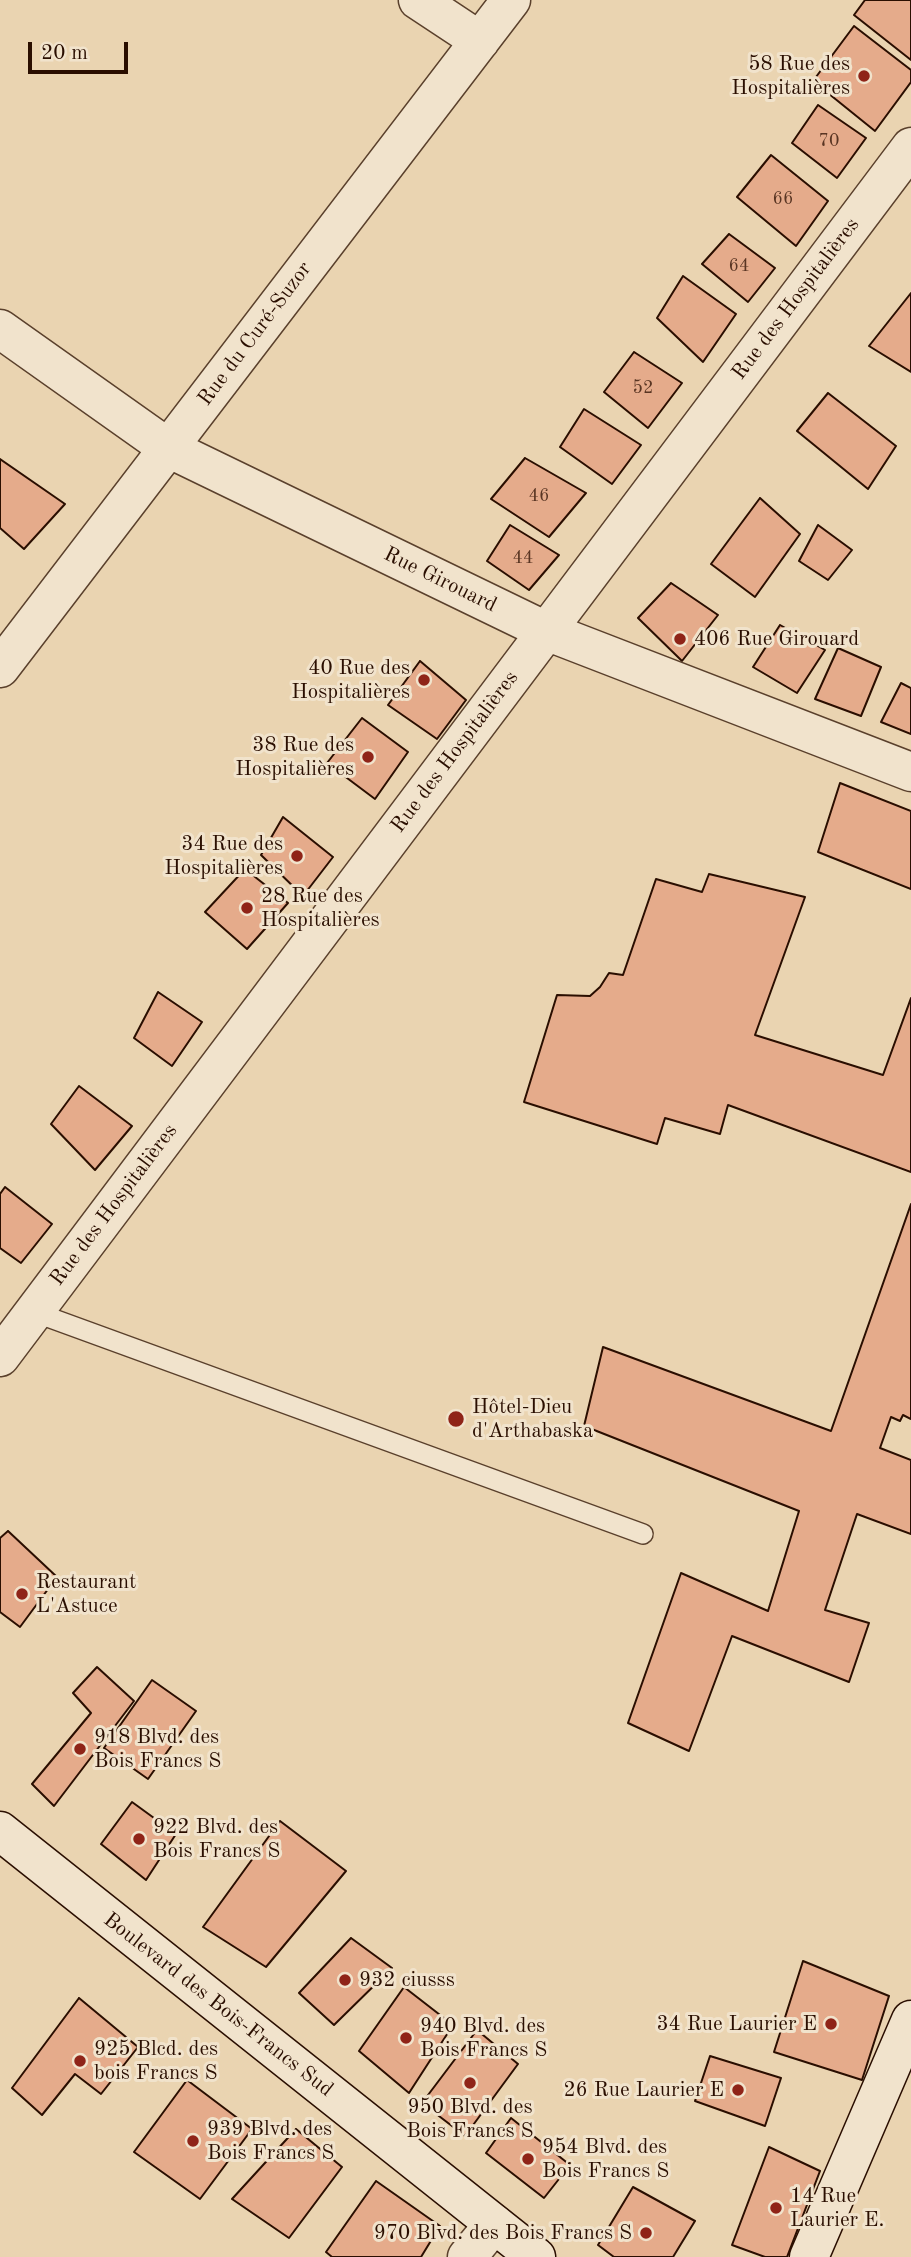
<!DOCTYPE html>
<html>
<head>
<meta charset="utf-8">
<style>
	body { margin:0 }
	#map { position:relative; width:911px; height:2257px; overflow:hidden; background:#ead4b1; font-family:"Old Standard TT",serif }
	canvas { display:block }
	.scale { position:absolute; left:28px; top:42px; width:100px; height:32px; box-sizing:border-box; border:4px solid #2a0e00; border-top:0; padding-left:9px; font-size:21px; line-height:24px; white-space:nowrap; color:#2a0e00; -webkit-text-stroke:5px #f1e3cc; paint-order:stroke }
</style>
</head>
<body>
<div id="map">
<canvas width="911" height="2257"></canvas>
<div class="scale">20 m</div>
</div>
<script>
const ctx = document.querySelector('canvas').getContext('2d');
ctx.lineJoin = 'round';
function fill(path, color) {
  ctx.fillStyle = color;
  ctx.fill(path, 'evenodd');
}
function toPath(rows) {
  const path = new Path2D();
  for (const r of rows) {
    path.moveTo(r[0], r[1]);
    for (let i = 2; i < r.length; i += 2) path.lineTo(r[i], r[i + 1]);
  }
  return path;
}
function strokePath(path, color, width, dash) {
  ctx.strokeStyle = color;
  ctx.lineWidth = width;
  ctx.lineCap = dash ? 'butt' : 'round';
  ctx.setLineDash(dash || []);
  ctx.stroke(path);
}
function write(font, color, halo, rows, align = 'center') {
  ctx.font = font + ' "Old Standard TT",serif';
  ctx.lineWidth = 6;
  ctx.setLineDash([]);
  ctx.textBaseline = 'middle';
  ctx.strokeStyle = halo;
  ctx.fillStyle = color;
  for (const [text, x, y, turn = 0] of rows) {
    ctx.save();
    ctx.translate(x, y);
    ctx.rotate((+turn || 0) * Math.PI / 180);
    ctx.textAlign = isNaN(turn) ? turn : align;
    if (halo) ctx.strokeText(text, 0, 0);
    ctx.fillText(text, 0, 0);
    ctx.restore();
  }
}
const building = toPath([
	[865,0,911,0,911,60,854,15,865,0],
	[854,26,911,70,911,82,875,131,813,81,854,26],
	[818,105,866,138,837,178,792,143,818,105],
	[771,155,828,201,796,246,737,197,771,155],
	[729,234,775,268,748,302,702,264,729,234],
	[683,276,736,314,703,362,657,318,683,276],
	[911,293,911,372,869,346,911,293],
	[634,352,682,383,648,428,604,392,634,352],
	[828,393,896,446,868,489,797,431,828,393],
	[584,409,641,445,612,484,560,447,584,409],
	[525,458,586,493,549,537,491,499,525,458],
	[0,459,65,504,24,549,0,528,0,459],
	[760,498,800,534,755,597,711,564,760,498],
	[510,525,559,555,529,590,487,561,510,525],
	[818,525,852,550,828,580,799,561,818,525],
	[671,583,718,615,682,661,638,618,671,583],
	[780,625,825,650,797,693,753,667,780,625],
	[838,648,881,667,861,716,815,699,838,648],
	[420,661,466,700,437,739,388,705,420,661],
	[901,683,911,688,911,734,881,722,901,683],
	[362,718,408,752,375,799,327,763,362,718],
	[840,783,911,811,911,889,818,852,840,783],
	[283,817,333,857,303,896,261,855,283,817],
	[245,869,288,903,247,949,205,912,245,869],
	[709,874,805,897,755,1035,883,1075,911,998,911,1172,728,1105,720,1134,665,1118,657,1144,524,1102,557,995,590,996,600,987,609,973,623,975,656,879,702,892,709,874],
	[158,992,202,1022,172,1066,134,1038,158,992],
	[79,1086,132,1126,95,1170,51,1124,79,1086],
	[5,1187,52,1224,21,1263,0,1248,0,1194,5,1187],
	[911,1204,911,1419,903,1415,900,1421,891,1417,880,1448,911,1460,911,1534,857,1514,825,1610,869,1623,849,1682,732,1636,689,1751,628,1723,681,1573,768,1611,799,1511,584,1426,603,1347,831,1431,911,1204],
	[8,1531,57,1577,20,1627,0,1612,0,1538,8,1531],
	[97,1667,134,1701,54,1806,32,1784,91,1713,73,1693,97,1667],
	[152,1680,196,1711,148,1779,104,1748,152,1680],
	[132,1802,176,1834,146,1880,101,1844,132,1802],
	[280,1821,346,1871,266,1967,203,1927,280,1821],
	[351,1938,392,1968,334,2025,299,1993,351,1938],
	[803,1961,889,1996,862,2080,774,2052,803,1961],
	[404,1987,453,2025,409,2093,359,2051,404,1987],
	[79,1998,138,2047,101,2094,75,2074,42,2115,12,2088,79,1998],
	[477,2030,518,2064,465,2136,422,2103,477,2030],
	[710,2056,781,2078,765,2126,695,2101,710,2056],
	[187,2080,252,2129,200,2199,134,2152,187,2080],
	[511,2118,570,2165,544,2198,486,2153,511,2118],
	[296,2129,342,2167,289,2238,232,2199,296,2129],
	[769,2147,820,2171,787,2257,765,2257,732,2245,769,2147],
	[376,2181,440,2226,421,2257,332,2257,326,2252,376,2181],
	[633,2187,695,2221,673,2257,614,2257,598,2245,633,2187]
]);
fill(building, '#e5ab8b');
strokePath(building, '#2a0e00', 2);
const lane = toPath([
	[34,1312,643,1534]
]);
const street = toPath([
	[418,0,480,41],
	[0,329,168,448,546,631,911,772],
	[0,668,511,0],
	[0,1357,911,147],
	[467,2257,494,2224]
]);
const secondary = toPath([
	[0,1831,536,2257],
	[809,2257,911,2020]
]);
strokePath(lane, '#5a402c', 22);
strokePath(street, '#5a402c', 41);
strokePath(secondary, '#2a0e00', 41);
strokePath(lane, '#f1e3cc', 19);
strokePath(street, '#f1e3cc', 38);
strokePath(secondary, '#f1e3cc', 38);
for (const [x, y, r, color] of [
	[864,76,7,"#8f2418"],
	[680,639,7,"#8f2418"],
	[424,680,7,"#8f2418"],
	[368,757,7,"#8f2418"],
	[297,856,7,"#8f2418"],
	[247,908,7,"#8f2418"],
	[456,1419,9,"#8f2418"],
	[22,1594,7,"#8f2418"],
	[80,1749,7,"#8f2418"],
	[139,1839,7,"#8f2418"],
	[345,1980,7,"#8f2418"],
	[831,2024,7,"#8f2418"],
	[406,2038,7,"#8f2418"],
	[80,2061,7,"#8f2418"],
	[470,2083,7,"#8f2418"],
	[738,2090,7,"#8f2418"],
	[193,2141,7,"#8f2418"],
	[528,2159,7,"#8f2418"],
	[776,2208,7,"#8f2418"],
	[646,2233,7,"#8f2418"]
]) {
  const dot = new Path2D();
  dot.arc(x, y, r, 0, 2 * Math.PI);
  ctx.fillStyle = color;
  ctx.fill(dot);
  strokePath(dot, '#f1e3cc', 2.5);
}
write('18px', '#593523', null, [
	["70",829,141],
	["66",783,199],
	["64",739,266],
	["52",643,388],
	["46",539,496],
	["44",523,558]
]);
write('21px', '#2a0e00', '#f1e3cc', [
	["58 Rue des",850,64,"right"],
	["Hospitalières",850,88,"right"],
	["406 Rue Girouard",694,639],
	["40 Rue des",410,668,"right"],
	["Hospitalières",410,692,"right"],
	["38 Rue des",354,745,"right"],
	["Hospitalières",354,769,"right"],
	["34 Rue des",283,844,"right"],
	["Hospitalières",283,868,"right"],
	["28 Rue des",261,896],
	["Hospitalières",261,920],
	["Hôtel-Dieu",472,1407],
	["d'Arthabaska",472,1431],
	["Restaurant",36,1582],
	["L'Astuce",36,1606],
	["918 Blvd. des",94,1737],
	["Bois Francs S",94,1761],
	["922 Blvd. des",153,1827],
	["Bois Francs S",153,1851],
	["932 ciusss",359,1980],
	["34 Rue Laurier E",817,2024,"right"],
	["940 Blvd. des",420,2026],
	["Bois Francs S",420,2050],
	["925 Blcd. des",94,2049],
	["bois Francs S",94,2073],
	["26 Rue Laurier E",724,2090,"right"],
	["950 Blvd. des",470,2107,"center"],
	["Bois Francs S",470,2131,"center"],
	["939 Blvd. des",207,2129],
	["Bois Francs S",207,2153],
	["954 Blvd. des",542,2147],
	["Bois Francs S",542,2171],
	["14 Rue",790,2196],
	["Laurier E.",790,2220],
	["970 Blvd. des Bois Francs S",632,2233,"right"]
], 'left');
write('21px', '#2a0e00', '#f1e3cc', [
	["Rue des Hospitalières",796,299,-53],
	["Rue du Curé-Suzor",255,334,-53],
	["Rue Girouard",440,580,26],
	["Rue des Hospitalières",455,752,-53],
	["Rue des Hospitalières",114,1205,-53],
	["Boulevard des Bois-Francs Sud",218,2005,38]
]);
</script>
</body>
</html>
